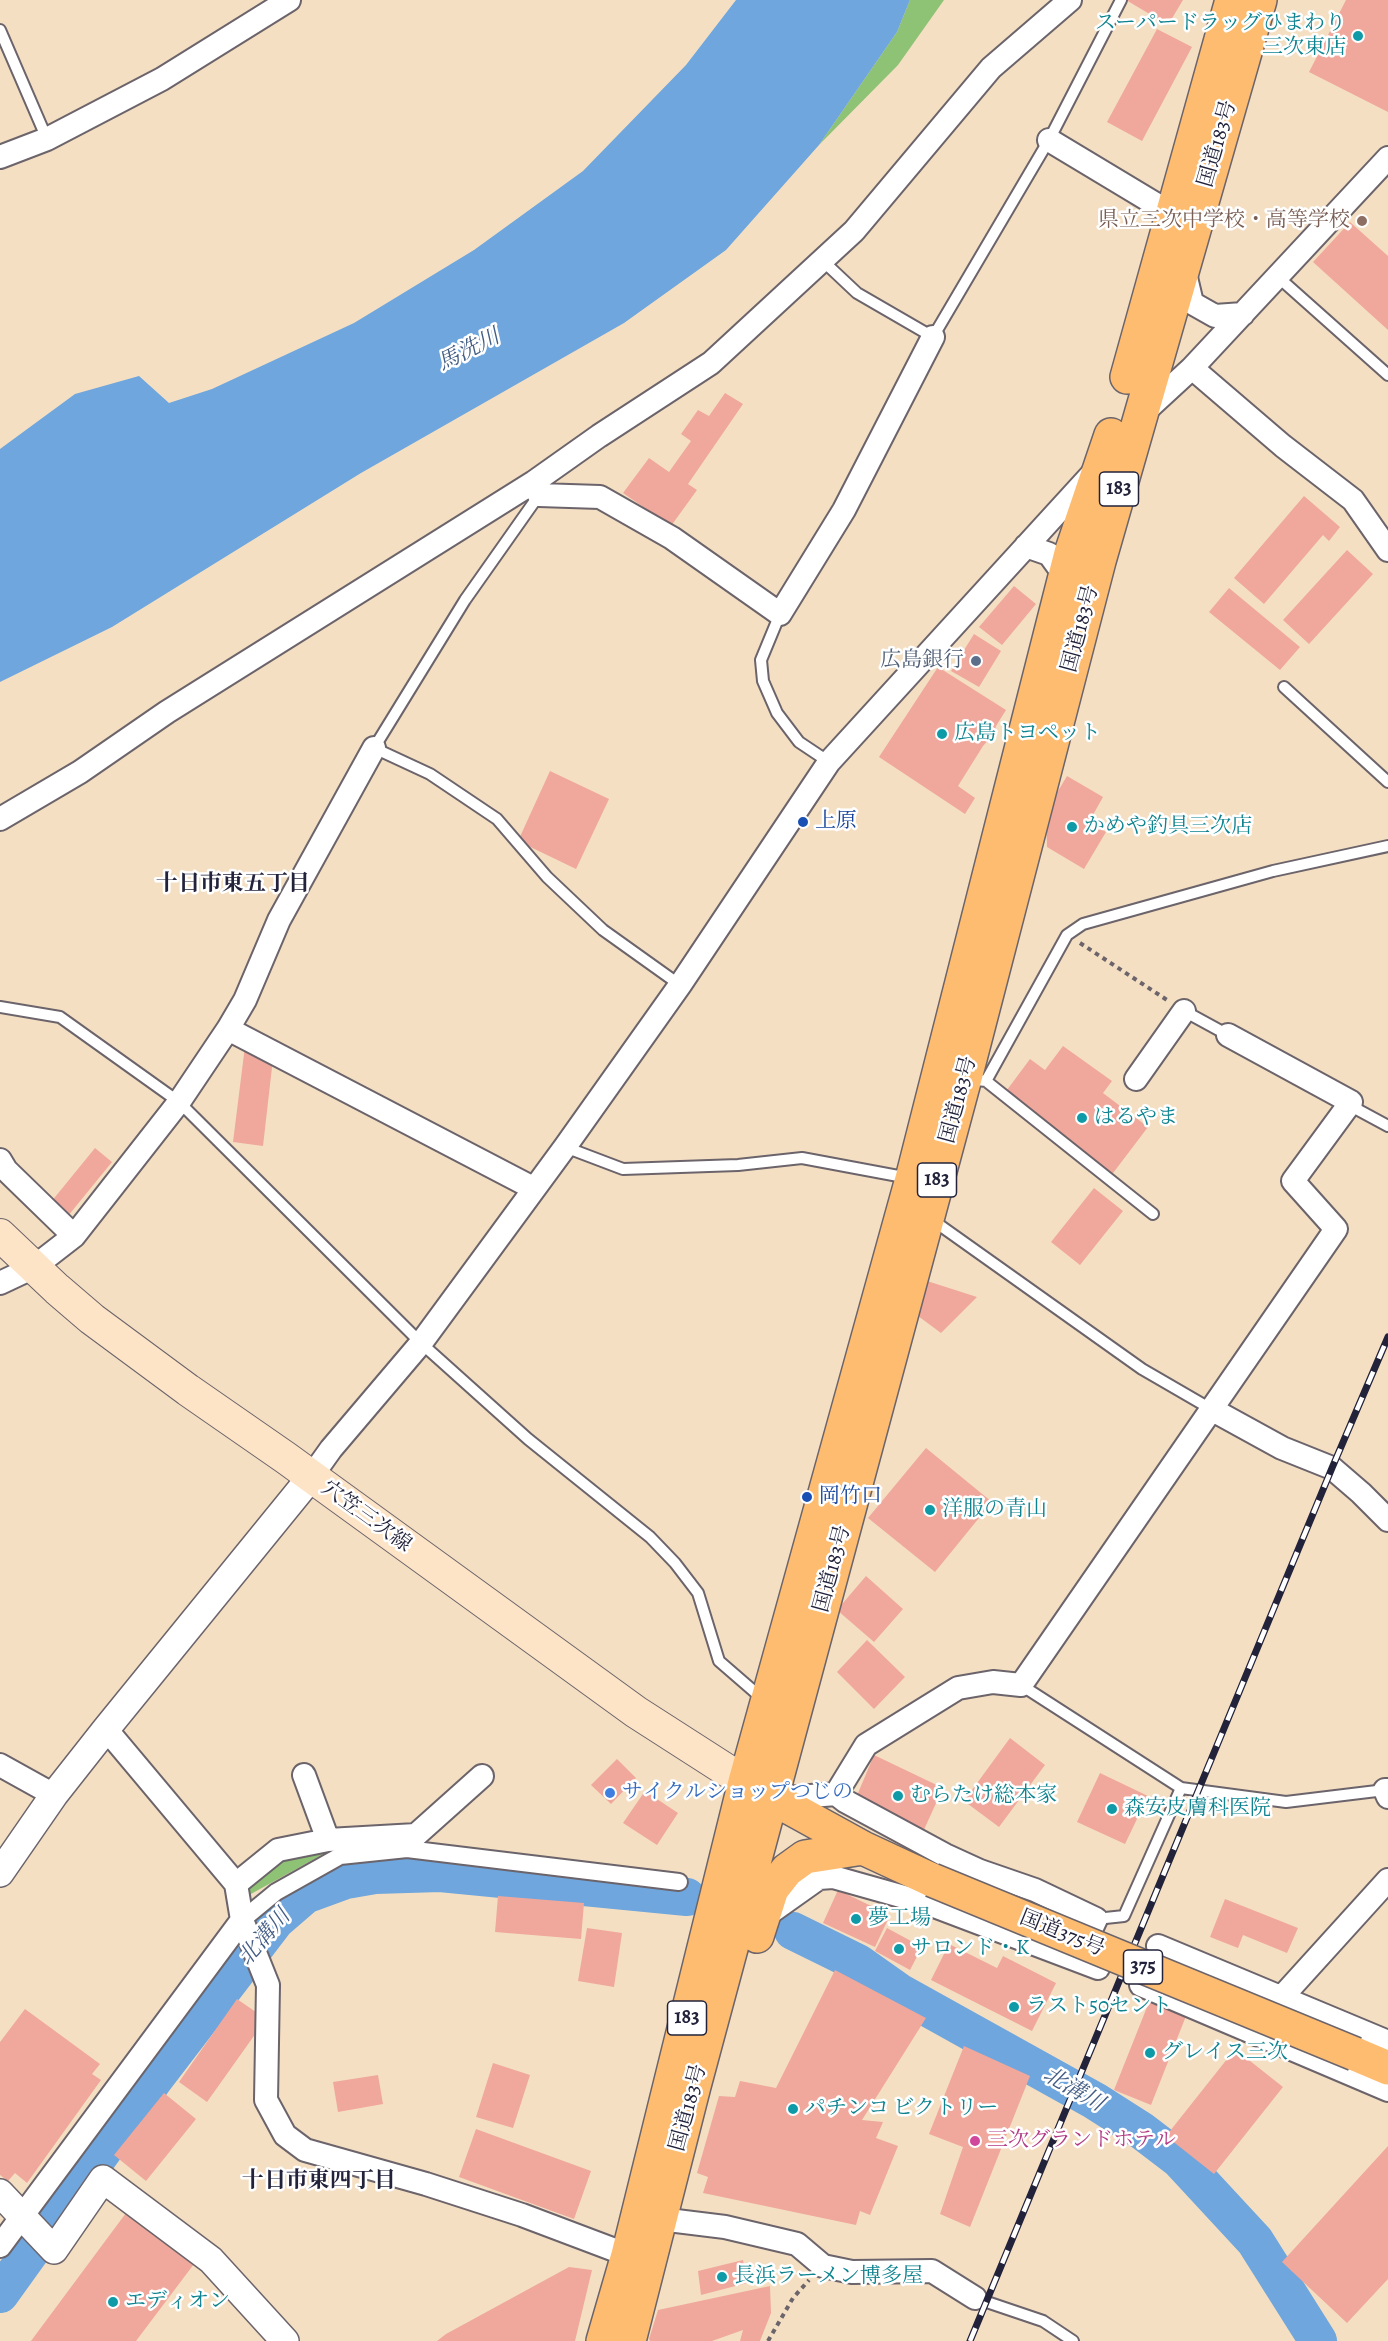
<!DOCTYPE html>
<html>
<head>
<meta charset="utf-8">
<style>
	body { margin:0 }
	canvas { display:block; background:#f4dfc3 }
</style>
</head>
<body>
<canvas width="1388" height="2341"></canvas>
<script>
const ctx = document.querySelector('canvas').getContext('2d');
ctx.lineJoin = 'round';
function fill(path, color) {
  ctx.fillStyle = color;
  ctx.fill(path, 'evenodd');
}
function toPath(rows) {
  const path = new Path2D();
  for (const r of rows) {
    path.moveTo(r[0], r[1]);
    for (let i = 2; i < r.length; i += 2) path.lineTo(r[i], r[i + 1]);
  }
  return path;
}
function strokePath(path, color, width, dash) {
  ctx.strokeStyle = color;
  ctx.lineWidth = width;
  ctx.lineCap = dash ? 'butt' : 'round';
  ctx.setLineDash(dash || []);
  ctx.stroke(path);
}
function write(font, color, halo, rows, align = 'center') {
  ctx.font = font + ' Alegreya,"Noto Serif JP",serif';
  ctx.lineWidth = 5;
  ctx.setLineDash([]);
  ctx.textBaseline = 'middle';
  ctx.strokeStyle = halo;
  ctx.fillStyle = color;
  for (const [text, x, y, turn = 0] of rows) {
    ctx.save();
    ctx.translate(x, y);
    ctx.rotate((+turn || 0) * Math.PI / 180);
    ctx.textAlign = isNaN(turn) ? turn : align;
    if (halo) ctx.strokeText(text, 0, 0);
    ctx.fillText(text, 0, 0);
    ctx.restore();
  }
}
fill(toPath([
	[910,0,944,0,898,65,819,145,897,32],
	[327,1852,240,1900,236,1884,274,1862]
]), '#8ec375');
fill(toPath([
	[736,0,910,0,897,32,819,145,726,250,624,323,361,473,112,627,0,682,0,449,75,394,139,376,169,403,212,389,354,323,474,250,583,171,686,65]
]), '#6ea6dd');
strokePath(toPath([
	[793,1931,858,1963,899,1992,1095,2101,1142,2131,1180,2160,1255,2241,1318,2341],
	[0,2294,155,2078,276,1920,305,1895,346,1880,375,1875,440,1873,687,1897]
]), '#6ea6dd', 38);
fill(toPath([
	[1126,0,1183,0,1168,25],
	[1346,0,1388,0,1388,112,1309,72],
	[1157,29,1192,47,1142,141,1107,122],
	[1350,222,1388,256,1388,330,1313,262],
	[725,393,743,404,688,484,697,490,671,526,623,493,649,458,669,472,691,441,681,434,698,410,709,416],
	[1304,496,1340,527,1329,541,1323,535,1264,604,1234,578],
	[1347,550,1373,574,1309,644,1283,620],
	[1014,586,1036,604,1002,645,979,627],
	[1229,588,1300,647,1280,670,1209,612],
	[974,634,1001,651,979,687,951,671],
	[938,667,1006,710,996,726,994,734,983,746,958,786,975,798,965,814,879,757],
	[550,771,609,799,576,869,518,841],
	[1067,776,1103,797,1089,822,1106,832,1084,869,1047,847,1046,811],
	[245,1046,274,1050,263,1146,233,1142],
	[1063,1046,1112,1081,1103,1093,1148,1127,1107,1181,1016,1110,1021,1101,1007,1090,1030,1059,1045,1070],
	[95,1148,112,1162,68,1216,51,1202],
	[1094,1188,1123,1211,1080,1265,1051,1242],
	[924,1280,977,1297,941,1333,914,1313],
	[926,1448,992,1502,935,1572,868,1518],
	[866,1576,903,1609,874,1642,837,1610],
	[867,1640,905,1677,874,1709,837,1672],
	[1010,1738,1045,1765,999,1827,964,1801],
	[874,1755,943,1788,922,1834,853,1805],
	[617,1759,636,1778,611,1804,591,1785],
	[1100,1773,1148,1796,1125,1844,1077,1822],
	[645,1791,678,1813,657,1845,623,1823],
	[838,1890,890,1915,875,1947,823,1923],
	[498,1896,584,1903,581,1939,495,1932],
	[1225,1899,1298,1928,1287,1953,1243,1935,1238,1948,1210,1937],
	[587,1928,622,1933,614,1987,578,1981],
	[887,1928,922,1947,910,1970,875,1951],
	[949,1944,997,1968,1003,1956,1056,1983,1032,2031,931,1980],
	[835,1970,926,2018,862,2120,883,2122,876,2138,898,2146,870,2215,860,2211,856,2225,703,2193,708,2177,697,2173,719,2096,735,2097,740,2081,776,2088],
	[237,1999,266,2019,207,2102,179,2082],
	[1149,2002,1186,2016,1151,2105,1114,2090],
	[25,2009,100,2064,92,2074,101,2080,27,2183,15,2173,8,2181,0,2175,0,2042],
	[964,2046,1030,2076,970,2227,940,2214,963,2147,929,2134],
	[1235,2049,1283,2087,1214,2174,1166,2136],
	[493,2063,530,2075,513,2128,476,2117],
	[378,2075,383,2104,338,2112,333,2082],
	[164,2093,196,2119,146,2181,114,2155],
	[476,2129,591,2171,574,2219,459,2177],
	[1388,2146,1388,2279,1347,2323,1282,2262],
	[126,2213,194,2264,136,2341,31,2341],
	[743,2260,747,2283,701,2295,698,2271],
	[569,2267,592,2270,575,2341,437,2341,446,2334],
	[770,2286,771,2313,760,2341,740,2341,743,2330,712,2341,650,2341,649,2339,658,2310]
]), '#f0a89c');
const service = toPath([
	[0,30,47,139],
	[823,261,857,293,933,337,1049,140,1121,0],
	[1278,277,1388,375],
	[538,492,539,495,465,600,374,748,430,774,497,819,547,877,603,930,680,985],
	[780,614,761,660,763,681,777,713,799,742,829,762],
	[1284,687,1388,782],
	[0,1007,60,1017,179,1102,421,1343,528,1439,650,1537,675,1563,698,1593,719,1661,764,1700],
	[1184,1011,1228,1035],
	[969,1079,986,1081,1067,935,1083,924,1273,871,1388,846],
	[986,1081,1153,1214],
	[1349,1105,1388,1126],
	[565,1147,623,1169,738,1165,802,1158,909,1178],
	[931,1219,1142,1369,1211,1409],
	[1021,1685,1181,1788,1286,1802,1385,1790],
	[1096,1919,1124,1916,1181,1788],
	[975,2298,1043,2321,1073,2341]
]);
const pedestrian = toPath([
	[242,1920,276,1892,340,1856,407,1849,679,1882]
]);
const minor = toPath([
	[1049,140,1172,214],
	[0,157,47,139,162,79,289,0],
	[1184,269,1192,303,1215,316,1243,314],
	[1192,368,1283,446,1353,500,1388,550],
	[1142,414,1192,368,1388,158],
	[539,495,600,497,672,538,780,614,844,510,933,337],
	[1026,546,1049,554,1065,576],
	[0,819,80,772,167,712,534,482,599,436,711,363,854,231,991,68,1070,0],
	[228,1029,533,1188],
	[1136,1079,1184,1011],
	[0,1160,6,1170,74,1236],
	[0,1283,34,1267,74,1236,179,1102,228,1029,245,1000,279,920,374,748],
	[1211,1409,1282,1448,1332,1468,1361,1493,1388,1520],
	[311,1477,331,1449,421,1343,565,1147,680,985,829,762,1094,472],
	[106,1729,236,1884,242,1920,268,1985,266,2100,285,2135,305,2150,426,2184,522,2215,628,2255],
	[0,1765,54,1795],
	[304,1775,328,1840],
	[1388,1790,1385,1790,1388,1797],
	[836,1794,866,1745,958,1688,993,1682,1021,1685,1336,1229,1293,1181,1351,1102,1228,1035],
	[773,1799,836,1794,845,1801,945,1855,980,1871,1035,1890,1096,1919,1078,1958],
	[236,1884,278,1850,328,1840,416,1835,482,1776],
	[764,1917,819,1878,833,1877,929,1904,1098,1968],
	[1158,1946,1388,2042],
	[1141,1985,1388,2090],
	[1281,1998,1388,1880],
	[660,2219,725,2227,797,2244,823,2266,852,2272,932,2271,975,2298],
	[0,2246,242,1920]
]);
const tertiary = toPath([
	[0,1873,54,1795,106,1729,311,1477],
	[0,2193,54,2250,103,2179,211,2260,285,2341]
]);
const secondary = toPath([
	[0,1235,57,1289,92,1319,188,1390,286,1458,636,1712,745,1782]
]);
const trunk = toPath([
	[1127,377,1232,0],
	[754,1788,863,1848,932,1880],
	[757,1936,772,1889,787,1870,805,1857,863,1848],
	[1355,2054,1388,2068],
	[603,2341,628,2255,745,1782,912,1179,1071,553,1111,435],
	[629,2341,694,2086,965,1078,1099,561,1260,0]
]);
strokePath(service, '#6c646b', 14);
strokePath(pedestrian, '#6c646b', 20);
strokePath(minor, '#6c646b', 26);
strokePath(tertiary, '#6c646b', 30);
strokePath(secondary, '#6c646b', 34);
strokePath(trunk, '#6c646b', 36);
strokePath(toPath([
	[1080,943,1167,1000],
	[768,2341,793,2298,809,2280]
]), '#6c646b', 4, [4.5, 4.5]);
strokePath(service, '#fff', 10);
strokePath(pedestrian, '#fff', 16);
strokePath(minor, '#fff', 22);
strokePath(tertiary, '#fff', 27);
strokePath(secondary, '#fee4c6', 32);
strokePath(trunk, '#fdbc70', 33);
const rail = toPath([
	[970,2341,1332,1468,1388,1337]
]);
strokePath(rail, '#22223b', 7);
strokePath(rail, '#fff', 4.5, [14]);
const trunkBridge = toPath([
	[932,1880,1355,2054]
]);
strokePath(trunkBridge, '#6c646b', 36, []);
strokePath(trunkBridge, '#fdbc70', 33);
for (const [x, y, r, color] of [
	[1358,36,6,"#0f9aa8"],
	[1362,221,6,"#8d6e63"],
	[976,661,6,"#5c6f8a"],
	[942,734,6,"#0f9aa8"],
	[803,822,6,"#1a4fb4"],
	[1072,827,6,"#0f9aa8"],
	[1082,1118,6,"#0f9aa8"],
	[807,1497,6,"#1a4fb4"],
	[930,1510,6,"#0f9aa8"],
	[610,1793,6,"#3f7fe0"],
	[898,1796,6,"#0f9aa8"],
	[1112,1809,6,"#0f9aa8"],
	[856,1919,6,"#0f9aa8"],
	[899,1949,6,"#0f9aa8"],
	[1014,2007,6,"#0f9aa8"],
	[1150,2053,6,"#0f9aa8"],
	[793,2109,6,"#0f9aa8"],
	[975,2141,6,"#d1479c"],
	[722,2277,6,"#0f9aa8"],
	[113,2302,6,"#0f9aa8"]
]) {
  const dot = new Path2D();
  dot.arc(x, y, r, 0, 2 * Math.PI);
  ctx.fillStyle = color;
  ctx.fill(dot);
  strokePath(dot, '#fff', 2);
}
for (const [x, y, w] of [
	[1119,489,39],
	[937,1180,39],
	[1143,1967,39],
	[687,2018,39]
]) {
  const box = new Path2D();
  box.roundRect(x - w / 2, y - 17, w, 34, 4.5);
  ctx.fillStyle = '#fff';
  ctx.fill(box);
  strokePath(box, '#22223b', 1.5);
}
write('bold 20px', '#22223b', null, [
	["183",1119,489],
	["183",937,1180],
	["375",1143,1967],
	["183",687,2018]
]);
write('21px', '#0d838f', '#fff', [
	["スーパードラッグひまわり",1346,24,"right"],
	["三次東店",1346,48,"right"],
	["広島トヨペット",954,734],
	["かめや釣具三次店",1084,827],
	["はるやま",1094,1118],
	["洋服の青山",942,1510],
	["むらたけ総本家",910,1796],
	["森安皮膚科医院",1124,1809],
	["夢工場",868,1919],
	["サロンド・K",911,1949],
	["ラスト50セント",1026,2007],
	["グレイス三次",1162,2053],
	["パチンコ ビクトリー",805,2109],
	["長浜ラーメン博多屋",734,2277],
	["エディオン",125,2302]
], 'left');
write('21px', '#22223b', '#fff', [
	["国道183号",1218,144,-74],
	["国道183号",1081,629,-75],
	["国道183号",959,1100,-75],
	["穴笠三次線",366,1517,36],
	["国道183号",833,1569,-75],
	["国道375号",1062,1934,22],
	["国道183号",689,2108,-75]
]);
write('21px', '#785e54', '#fff', [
	["県立三次中学校・高等学校",1350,221]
], 'right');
write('21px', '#4e5e75', '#fff', [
	["広島銀行",964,661]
], 'right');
write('21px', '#164399', '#fff', [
	["上原",815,822],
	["岡竹口",819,1497]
], 'left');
write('21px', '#366cbe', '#fff', [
	["サイクルショップつじの",622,1793]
], 'left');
write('21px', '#b23c85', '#fff', [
	["三次グランドホテル",987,2141]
], 'left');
write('italic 22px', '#445d84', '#fff', [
	["馬洗川",469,351,-27],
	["北溝川",265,1938,-49],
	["北溝川",1073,2090,30]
]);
write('bold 22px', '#22223b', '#fff', [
	["十日市東五丁目",233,885],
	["十日市東四丁目",319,2182]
]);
</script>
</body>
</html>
